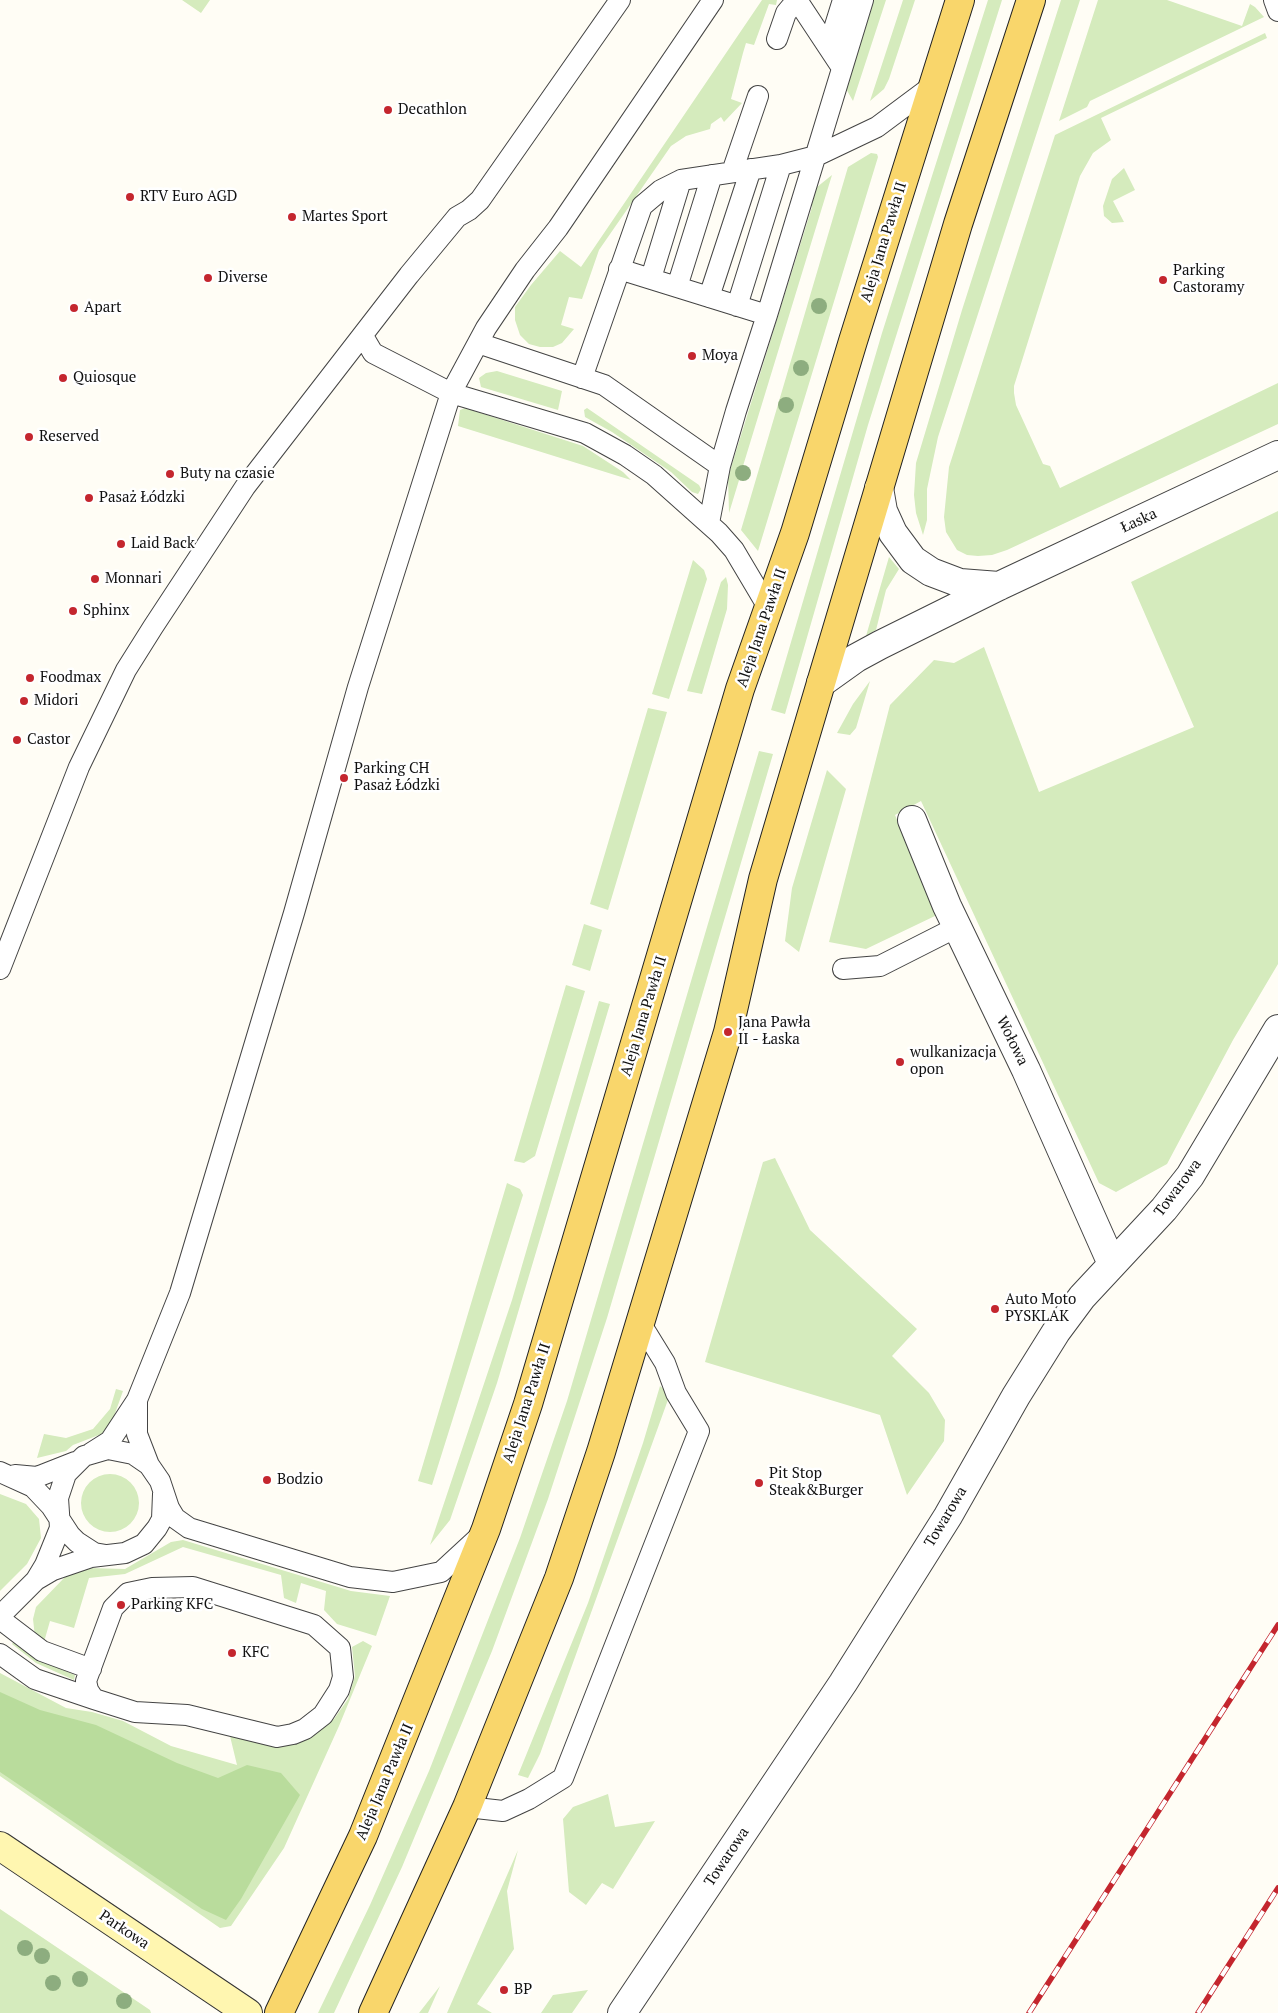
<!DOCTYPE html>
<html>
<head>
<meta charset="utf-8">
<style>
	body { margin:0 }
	canvas { display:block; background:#fffdf5 }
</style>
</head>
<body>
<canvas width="1278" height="2013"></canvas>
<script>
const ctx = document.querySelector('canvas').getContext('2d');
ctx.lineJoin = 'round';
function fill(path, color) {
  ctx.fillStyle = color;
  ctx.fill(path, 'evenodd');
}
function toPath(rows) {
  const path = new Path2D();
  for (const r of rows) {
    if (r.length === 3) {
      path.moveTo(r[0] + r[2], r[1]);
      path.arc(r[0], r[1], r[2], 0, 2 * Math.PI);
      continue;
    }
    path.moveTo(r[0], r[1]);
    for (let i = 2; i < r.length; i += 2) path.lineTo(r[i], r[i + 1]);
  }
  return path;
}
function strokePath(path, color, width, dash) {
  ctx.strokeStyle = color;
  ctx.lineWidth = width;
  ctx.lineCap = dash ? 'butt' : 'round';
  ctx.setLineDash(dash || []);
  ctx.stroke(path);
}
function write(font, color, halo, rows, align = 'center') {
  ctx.font = font + ' "PT Serif",serif';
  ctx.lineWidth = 5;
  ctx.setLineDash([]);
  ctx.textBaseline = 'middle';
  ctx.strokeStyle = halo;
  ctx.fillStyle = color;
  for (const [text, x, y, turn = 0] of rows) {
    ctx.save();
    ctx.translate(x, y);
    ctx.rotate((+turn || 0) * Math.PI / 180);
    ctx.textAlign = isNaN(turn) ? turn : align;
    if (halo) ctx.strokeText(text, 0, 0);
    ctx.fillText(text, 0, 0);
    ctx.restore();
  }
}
fill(toPath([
	[182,0,210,0,201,13],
	[762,0,777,0,776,5,769,4,754,45,746,43,743,53,731,99,742,103,724,122,721,117,711,124,710,129,686,136,671,146,599,250,582,299,569,297,561,325,574,329,562,343,553,347,540,347,529,344,520,335,515,320,515,307,531,285,560,251,581,267],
	[873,0,886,0,853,101,845,87],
	[903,0,915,0,889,79,884,89,870,101],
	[988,0,1002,0,868,425,785,714,771,710,882,333],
	[1061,0,1080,0,938,437,927,489,927,520,923,535,916,513,914,495,916,463,962,310],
	[1098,0,1167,0,1242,26,1250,4,1255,7,1264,17,1090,101,1087,107,1059,121],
	[1265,33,1267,38,1101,118,1111,140,1093,153,1080,176,1014,386,1014,393,1016,405,1043,464,1050,466,1060,488,1278,383,1278,424,1007,550,992,555,978,556,967,555,957,550,946,532,944,517,949,467,1055,135],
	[871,153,877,154,878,157,758,551,741,530,848,167],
	[1124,168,1135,190,1113,201,1124,222,1112,223,1104,216,1103,206,1112,179],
	[832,175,743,466,749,469,746,479,740,477,729,513,728,477,812,207,809,200,812,191],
	[497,371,562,391,558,410,481,387,479,378,486,373],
	[465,408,583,446,623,472,631,480,458,426,460,410],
	[587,408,699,485,701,489,698,494,692,492,671,472,612,432,585,417,584,410],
	[1278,511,1278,964,1233,1040,1167,1164,1116,1192,1099,1183,921,801,895,815,937,915,866,949,829,942,890,705,934,660,954,663,984,647,1039,792,1194,727,1131,582],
	[889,557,899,569,886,590,876,630,866,636],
	[693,560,704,570,707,579,669,699,652,694],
	[726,577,728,585,727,609,702,694,687,691,721,582],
	[870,681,856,728,850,735,837,733,853,704],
	[648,708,667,712,608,910,590,904],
	[759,751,773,754,607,1318,548,1499,492,1651,402,1867,334,2013,318,2013,370,1905,429,1771,520,1538,567,1401],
	[827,770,846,789,799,952,785,941,792,888],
	[584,924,602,930,590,971,572,965],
	[566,985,585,991,535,1156,524,1163,514,1161],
	[599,1001,610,1004,497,1383,450,1520,430,1545,512,1300],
	[775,1158,810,1230,917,1329,892,1356,929,1393,945,1420,944,1441,907,1495,880,1415,705,1362,763,1162],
	[507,1183,520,1189,523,1195,432,1485,418,1481],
	[660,1386,665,1390,669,1397,540,1754,528,1778,518,1775,588,1603,643,1443],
	[116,1389,123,1391,113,1419,104,1433,73,1445,66,1451,37,1458,44,1434,66,1438,93,1429,110,1409],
	[110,1503,29],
	[0,1494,26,1504,39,1519,41,1538,27,1564,0,1591],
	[183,1540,351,1591,390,1596,376,1636,337,1624,324,1610,326,1591,301,1583,296,1603,284,1598,281,1575,183,1547,125,1574,89,1578,74,1628,50,1621,44,1642,35,1637,33,1619,36,1607,65,1577,75,1570,88,1568,125,1569,171,1542],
	[15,1640,54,1666,75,1675,74,1680,36,1663,12,1644],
	[363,1641,372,1646,339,1726,284,1848,231,1926,220,1928,0,1776,0,1673,66,1708,92,1712,123,1721,171,1746,237,1765,229,1732,260,1744,290,1744,334,1719,348,1699,355,1676,352,1647],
	[608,1794,615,1827,655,1821,613,1889,602,1883,586,1905,569,1892,563,1819,573,1807],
	[518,1850,507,1891,514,1949,477,2004,492,2013,447,2013],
	[0,1909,150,2010,151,2013,0,2013],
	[440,1986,428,2013,419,2013],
	[588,1990,572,2013,541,2013,553,1995]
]), '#d5ebbd');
fill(toPath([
	[0,1692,40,1710,96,1725,177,1763,218,1778,247,1765,281,1773,300,1795,241,1899,226,1920,202,1909,0,1772]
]), '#b9dc9c');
const lane = toPath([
	[797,0,842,68],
	[1274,0,1278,11],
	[777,39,786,13,791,7,799,3],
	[829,45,843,0],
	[732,172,758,96],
	[619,269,767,315],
	[651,278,681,180],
	[677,287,712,175],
	[709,297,751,169],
	[737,306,781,165],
	[363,336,373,353,451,393,585,433,625,455,654,475,719,533,734,550,769,609],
	[478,343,604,385,720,466],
	[582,378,642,206,661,190,681,180,781,165,816,156,877,127,932,86],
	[709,523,720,466,736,411,767,315,863,0],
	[0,969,79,767,126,670,153,627,245,487,409,275,457,217,469,210,480,200,620,0],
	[843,969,880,966,957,927],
	[137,1400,137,1434,149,1465],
	[91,1453,110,1441,137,1400,180,1293,294,913,358,687,451,393,486,328,525,270,558,228,713,0],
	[0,1472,33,1487,51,1506,70,1535,77,1542,94,1553,106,1555],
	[15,1475,37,1477,75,1462],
	[36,1580,45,1565,60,1528,58,1498,66,1474,84,1456,108,1449,133,1454,149,1465,160,1481,169,1508,175,1518,189,1528,350,1577,393,1582,441,1572,480,1536],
	[0,1616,36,1580,53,1570,91,1557,125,1553,144,1544,157,1528,162,1519,163,1494],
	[0,1619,42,1651,91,1669],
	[0,1654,35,1679,94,1699,135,1712,187,1715,277,1737,293,1734,305,1729,323,1715,339,1690,343,1677,340,1648,314,1625,193,1587,152,1588,128,1593,113,1608,86,1681,88,1690,94,1699],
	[467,1807,503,1811,529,1799,563,1778,699,1431,676,1393,665,1363,641,1324]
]);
const street = toPath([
	[879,488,883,511,893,533,913,560,931,572,960,583,999,586],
	[821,683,856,658,880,645,999,586,1278,455],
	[912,820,947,906,1026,1070,1112,1264],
	[622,2013,843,1683,948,1516,1016,1396,1056,1332,1082,1297,1164,1209,1190,1176,1278,1029]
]);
const secondary = toPath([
	[0,1846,248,2013]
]);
const primary = toPath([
	[279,2013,363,1836,486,1529,528,1404,740,689,795,533,853,341,960,0],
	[373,2013,467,1807,559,1578,601,1452,728,1032,763,879,821,683,958,224,1031,0]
]);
strokePath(lane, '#444', 22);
strokePath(street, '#444', 30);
strokePath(secondary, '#333', 30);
strokePath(primary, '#222', 30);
strokePath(lane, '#fff', 20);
strokePath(street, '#fff', 28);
strokePath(secondary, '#fff6b0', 28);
strokePath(primary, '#f9d66b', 28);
const rail = toPath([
	[1029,2013,1278,1625],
	[1198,2013,1278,1888]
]);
strokePath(rail, '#c4262e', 5.5);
strokePath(rail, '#fff', 4, [11]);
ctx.fillStyle = '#8dad7f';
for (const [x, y] of [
	[819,306],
	[801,368],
	[786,405],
	[743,473],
	[25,1948],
	[42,1956],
	[80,1979],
	[53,1983],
	[124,2001]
]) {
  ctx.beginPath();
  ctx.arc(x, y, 8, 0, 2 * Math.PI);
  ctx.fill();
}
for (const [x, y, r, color] of [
	[388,110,5,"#c4262e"],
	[130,197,5,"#c4262e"],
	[292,217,5,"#c4262e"],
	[208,278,5,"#c4262e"],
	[1163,280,5,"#c4262e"],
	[74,308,5,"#c4262e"],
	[692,356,5,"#c4262e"],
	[63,378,5,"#c4262e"],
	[29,437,5,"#c4262e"],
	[170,474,5,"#c4262e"],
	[89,498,5,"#c4262e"],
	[121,544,5,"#c4262e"],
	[95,579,5,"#c4262e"],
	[73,611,5,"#c4262e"],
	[30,678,5,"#c4262e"],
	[24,701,5,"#c4262e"],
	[17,740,5,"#c4262e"],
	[344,778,5,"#c4262e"],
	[728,1032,5,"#c4262e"],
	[900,1062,5,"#c4262e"],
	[995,1309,5,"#c4262e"],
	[267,1480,5,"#c4262e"],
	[759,1483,5,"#c4262e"],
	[121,1605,5,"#c4262e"],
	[232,1653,5,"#c4262e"],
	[504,1990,5,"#c4262e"]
]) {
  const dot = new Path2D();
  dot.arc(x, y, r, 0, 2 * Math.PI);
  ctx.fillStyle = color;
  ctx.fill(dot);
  strokePath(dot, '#fff', 2);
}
write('15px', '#111', '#fff', [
	["Decathlon",398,110],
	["RTV Euro AGD",140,197],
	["Martes Sport",302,217],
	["Parking",1173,271],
	["Castoramy",1173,288],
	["Diverse",218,278],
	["Apart",84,308],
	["Moya",702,356],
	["Quiosque",73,378],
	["Reserved",39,437],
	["Buty na czasie",180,474],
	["Pasaż Łódzki",99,498],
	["Laid Back",131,544],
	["Monnari",105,579],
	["Sphinx",83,611],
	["Foodmax",40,678],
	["Midori",34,701],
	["Castor",27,740],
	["Parking CH",354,769],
	["Pasaż Łódzki",354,786],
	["Jana Pawła",738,1023],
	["II - Łaska",738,1040],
	["wulkanizacja",910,1053],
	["opon",910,1070],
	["Auto Moto",1005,1300],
	["PYSKLAK",1005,1317],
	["Pit Stop",769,1474],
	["Steak&Burger",769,1491],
	["Bodzio",277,1480],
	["Parking KFC",131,1605],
	["KFC",242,1653],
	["BP",514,1990]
], 'left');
write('15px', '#111', '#fff', [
	["Aleja Jana Pawła II",884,242,-73],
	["Łaska",1139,521,-25],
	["Aleja Jana Pawła II",762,628,-71],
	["Aleja Jana Pawła II",644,1016,-73],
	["Wołowa",1012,1041,64],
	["Towarowa",1178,1188,-53],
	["Aleja Jana Pawła II",527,1403,-72],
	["Towarowa",946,1517,-59],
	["Aleja Jana Pawła II",385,1782,-67],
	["Towarowa",727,1857,-56],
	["Parkowa",124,1930,34]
]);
</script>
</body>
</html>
